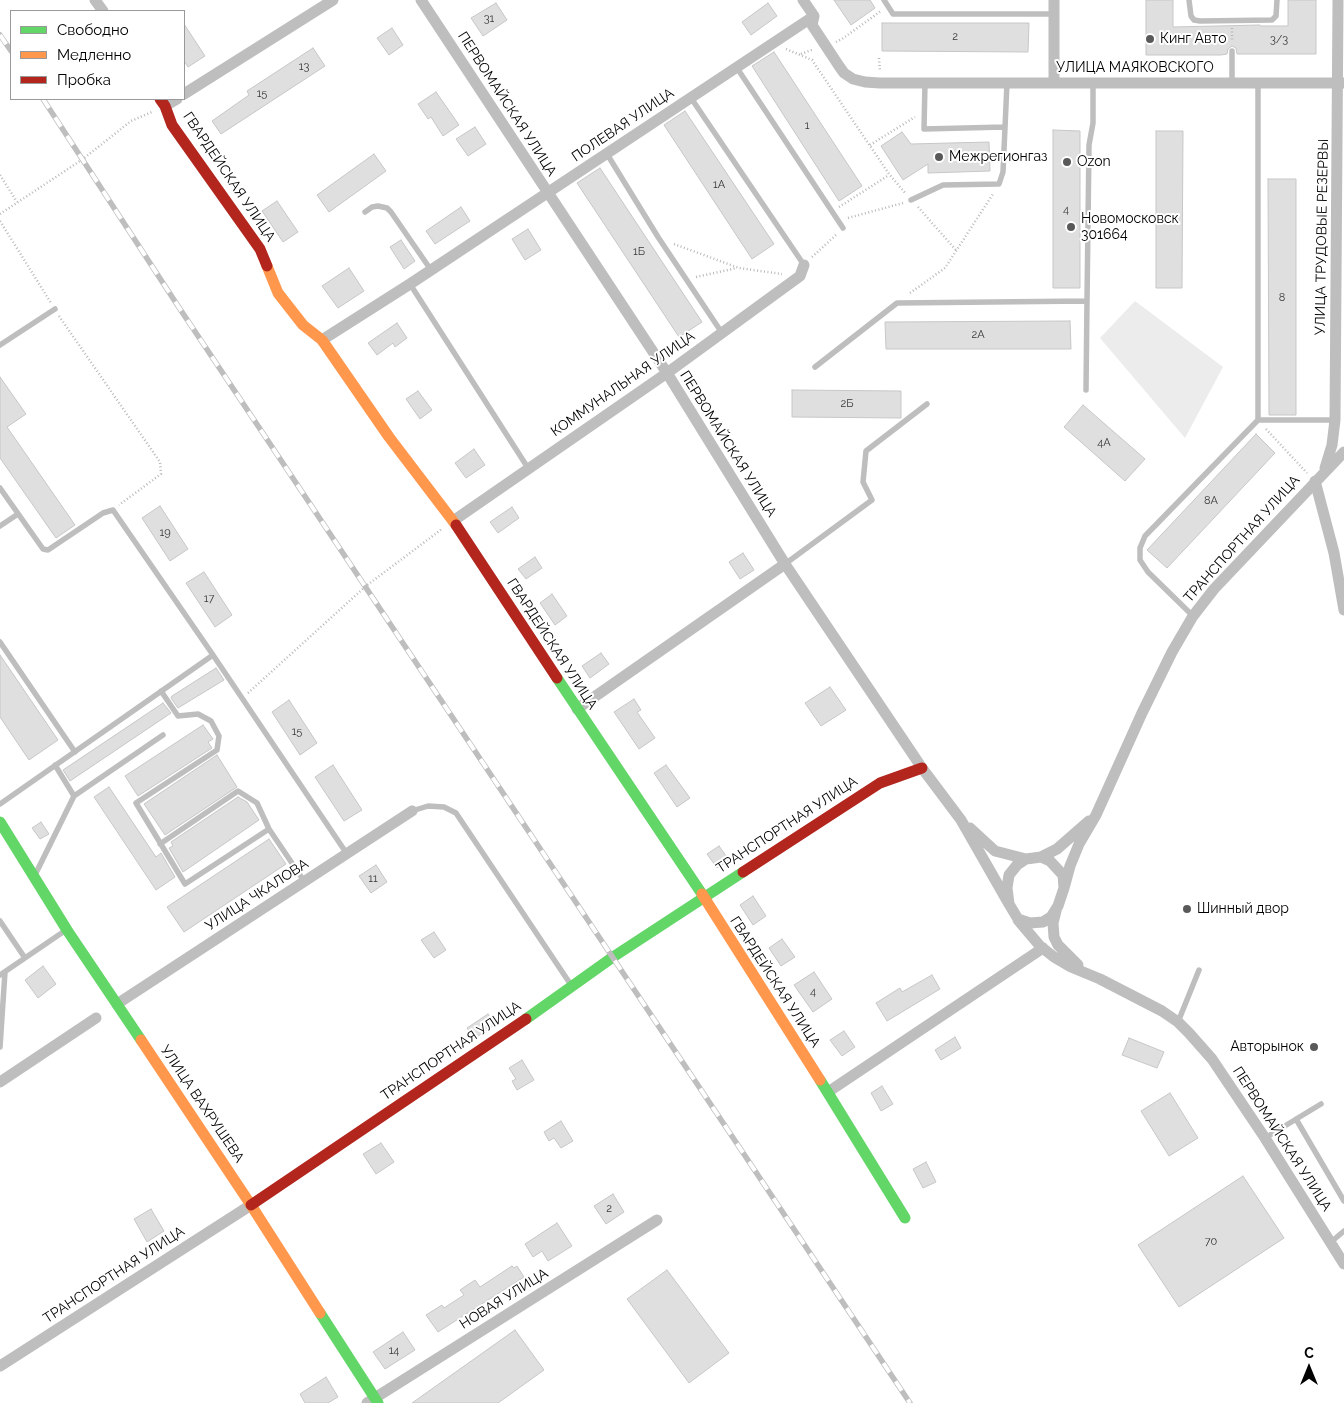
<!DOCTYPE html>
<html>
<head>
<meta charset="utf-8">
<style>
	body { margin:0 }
	#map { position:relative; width:1344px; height:1403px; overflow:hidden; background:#fff; font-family:Raleway,sans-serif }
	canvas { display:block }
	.legend { position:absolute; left:10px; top:10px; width:175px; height:90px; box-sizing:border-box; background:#fff; border:1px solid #999; margin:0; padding:6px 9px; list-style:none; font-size:15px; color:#000 }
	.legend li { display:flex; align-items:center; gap:10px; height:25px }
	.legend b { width:25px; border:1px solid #999 }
	.north { position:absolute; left:1284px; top:1343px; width:50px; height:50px; -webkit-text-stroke:4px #fff; paint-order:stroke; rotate:0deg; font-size:14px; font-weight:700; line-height:20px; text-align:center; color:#000 }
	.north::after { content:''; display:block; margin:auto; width:18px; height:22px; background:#000; clip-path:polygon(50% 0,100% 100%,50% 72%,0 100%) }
</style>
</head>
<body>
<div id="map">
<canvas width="1344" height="1403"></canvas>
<ul class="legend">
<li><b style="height:6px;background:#63d668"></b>Свободно</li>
<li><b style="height:6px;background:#ff974d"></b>Медленно</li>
<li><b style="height:6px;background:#b3261e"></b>Пробка</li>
</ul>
<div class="north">С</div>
</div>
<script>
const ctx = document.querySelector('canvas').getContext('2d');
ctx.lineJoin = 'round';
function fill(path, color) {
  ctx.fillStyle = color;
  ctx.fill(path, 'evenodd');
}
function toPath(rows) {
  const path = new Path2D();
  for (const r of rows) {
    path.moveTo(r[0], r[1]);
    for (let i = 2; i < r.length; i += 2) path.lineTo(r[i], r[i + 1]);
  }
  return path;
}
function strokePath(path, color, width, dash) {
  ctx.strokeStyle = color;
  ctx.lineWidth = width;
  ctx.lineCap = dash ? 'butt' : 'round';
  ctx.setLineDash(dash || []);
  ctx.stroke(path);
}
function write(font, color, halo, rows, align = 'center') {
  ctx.font = font + ' Raleway,sans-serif';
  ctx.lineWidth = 4;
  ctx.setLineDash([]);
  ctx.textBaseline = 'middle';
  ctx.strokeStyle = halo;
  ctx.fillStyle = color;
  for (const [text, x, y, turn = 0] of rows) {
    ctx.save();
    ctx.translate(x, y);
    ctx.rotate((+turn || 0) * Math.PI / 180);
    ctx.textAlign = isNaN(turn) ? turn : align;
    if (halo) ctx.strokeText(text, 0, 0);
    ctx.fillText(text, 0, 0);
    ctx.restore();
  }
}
fill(toPath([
	[1135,301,1223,367,1185,438,1100,338]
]), '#ececec');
const building = toPath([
	[834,0,870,0,875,8,851,25,834,0],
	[1146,0,1173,0,1173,27,1260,25,1260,26,1288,26,1288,0,1316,0,1316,54,1237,54,1236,48,1232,46,1228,49,1227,54,1221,55,1146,55,1146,0],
	[496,3,507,20,483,36,471,18,496,3],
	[768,3,777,16,751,35,742,22,768,3],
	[882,23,1029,23,1028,52,882,51,882,23],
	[184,24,205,56,188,67,184,61,184,24],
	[392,28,403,45,389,55,377,38,392,28],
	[313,48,325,66,221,134,212,121,249,95,247,91,313,48],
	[774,52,862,186,839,201,752,66,774,52],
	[436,92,459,125,443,136,431,117,428,119,418,104,436,92],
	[685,111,774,244,752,259,664,125,685,111],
	[475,127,486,144,468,156,456,139,475,127],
	[1053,130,1080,131,1080,288,1053,288,1053,130],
	[1156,131,1183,131,1182,288,1156,288,1156,131],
	[902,132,911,144,989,142,990,171,928,173,928,164,903,180,881,146,902,132],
	[374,154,386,171,329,212,317,195,374,154],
	[600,168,702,322,679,337,577,183,600,168],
	[1268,179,1296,179,1296,415,1269,415,1268,179],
	[277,201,298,232,283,242,262,211,277,201],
	[461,207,470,221,435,244,426,231,461,207],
	[528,229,541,250,525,260,512,239,528,229],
	[401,240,415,261,404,269,390,247,401,240],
	[349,268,364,291,338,308,322,286,349,268],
	[1070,321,1071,349,886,349,885,322,1070,321],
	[397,323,407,338,395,347,393,343,377,355,368,343,397,323],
	[0,377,26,414,7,427,75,525,56,538,0,458,0,377],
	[792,390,901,391,901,418,792,417,792,390],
	[418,391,432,410,420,419,406,399,418,391],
	[1083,405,1145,459,1125,481,1064,427,1083,405],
	[1256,434,1275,453,1167,568,1147,550,1256,434],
	[474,449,485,465,466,478,455,463,474,449],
	[160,506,188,549,170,561,142,518,160,506],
	[512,507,519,518,498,533,490,522,512,507],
	[743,553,754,570,740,579,729,562,743,553],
	[535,557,542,568,526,579,518,569,535,557],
	[204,572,232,615,215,627,186,583,204,572],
	[552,594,567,616,555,625,540,603,552,594],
	[601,653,609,664,590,678,582,666,601,653],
	[0,655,58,740,29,760,0,717,0,655],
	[216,668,224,680,178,708,171,698,172,696,216,668],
	[830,687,846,710,821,726,805,703,830,687],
	[634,699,641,710,637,712,655,738,639,749,614,712,634,699],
	[289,700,317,743,300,755,272,712,289,700],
	[163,703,171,713,70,781,63,770,163,703],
	[203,725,213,739,208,742,212,748,138,796,125,776,203,725],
	[217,755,237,787,165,835,144,804,217,755],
	[333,765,362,810,344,821,315,777,333,765],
	[666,765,690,798,677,807,654,773,666,765],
	[109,787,156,857,161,853,175,877,156,890,94,797,109,787],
	[238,797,247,802,259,820,183,872,169,848,173,846,171,842,238,797],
	[41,822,49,834,40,839,32,828,41,822],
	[269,839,286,864,184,932,167,907,269,839],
	[719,846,729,860,717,868,707,854,719,846],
	[376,865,387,882,371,893,359,876,376,865],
	[753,896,766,916,753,925,740,905,753,896],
	[434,932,446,950,434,958,421,940,434,932],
	[782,939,795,957,781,966,769,948,782,939],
	[43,966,56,984,38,998,25,980,43,966],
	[814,972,832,999,813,1012,794,985,814,972],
	[932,975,940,989,887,1021,876,1003,900,988,902,992,932,975],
	[488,1014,495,1025,475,1038,467,1028,488,1014],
	[844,1031,855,1047,842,1056,830,1040,844,1031],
	[955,1037,961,1048,941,1060,935,1050,955,1037],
	[1129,1038,1164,1052,1157,1068,1122,1055,1129,1038],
	[522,1060,534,1080,517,1090,512,1081,516,1079,509,1068,522,1060],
	[882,1086,893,1104,881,1111,871,1093,882,1086],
	[1170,1093,1198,1138,1169,1156,1141,1111,1170,1093],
	[561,1121,573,1141,561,1148,554,1138,549,1141,544,1132,561,1121],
	[381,1143,394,1162,376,1174,363,1154,381,1143],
	[926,1162,936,1182,923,1188,913,1169,926,1162],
	[1243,1176,1284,1238,1179,1307,1138,1245,1243,1176],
	[613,1194,624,1212,606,1224,594,1206,613,1194],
	[151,1209,164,1231,147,1242,134,1219,151,1209],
	[557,1223,572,1246,548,1261,542,1251,533,1257,525,1244,557,1223],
	[512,1266,514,1268,517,1266,524,1277,438,1332,426,1315,442,1305,444,1308,464,1295,460,1290,475,1280,480,1287,512,1266],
	[667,1270,729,1353,689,1383,627,1299,667,1270],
	[515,1330,544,1370,498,1403,412,1403,515,1330],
	[403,1332,415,1350,385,1369,373,1352,403,1332],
	[326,1377,338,1397,328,1403,305,1403,300,1394,326,1377]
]);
fill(building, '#dfdfdf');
strokePath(building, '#c7c7c7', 1);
strokePath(toPath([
	[1232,28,1232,42],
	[836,42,842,39,881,11],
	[786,49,812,60,889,174,906,194],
	[801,54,814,49],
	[879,58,880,71],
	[870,145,915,117],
	[0,175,17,202],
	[839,207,889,175],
	[918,207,956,250],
	[0,214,83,159,131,121,152,112],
	[848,218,903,203],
	[0,221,51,303],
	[674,244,739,268,782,274],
	[812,257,837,234],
	[696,277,737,268],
	[910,293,945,268,993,194],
	[59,316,160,462,161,474,119,505],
	[1266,429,1307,473],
	[248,693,366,586,442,529]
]), '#b9b9b9', 2.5, [1, 2.5]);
strokePath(toPath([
	[884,0,893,14,1054,14],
	[1189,0,1191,16,1194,20,1200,21,1272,20,1276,16,1277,0],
	[1232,51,1232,83],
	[737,68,843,228],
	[925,83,924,129,1005,127],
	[691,98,804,265],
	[607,154,658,237,722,333],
	[911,200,943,185,999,184,1003,172,1007,83],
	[365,212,372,207,378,206,387,208,391,212,431,270],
	[410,284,528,468],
	[0,345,55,309],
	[815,367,897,303,1087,301,1089,145,1093,123,1093,83],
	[1086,390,1087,301],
	[1258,420,1335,420],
	[0,488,43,549,48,550,103,513,113,510,213,655,347,854],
	[0,526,18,514],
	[785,564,872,500,863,482,866,451,927,404],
	[1193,616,1148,572,1140,560,1140,548,1145,536,1258,420,1258,83],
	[0,642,75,752],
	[161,691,178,716,198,714,211,721,219,736,217,750,136,803,185,884,269,829],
	[55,765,74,796],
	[0,804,213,655],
	[412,811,428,806,444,807,456,813,571,985],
	[160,844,238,791,257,803,269,829,304,881],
	[35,875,74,796,163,735],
	[0,921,25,958],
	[0,975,66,930],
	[1178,1022,1199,970],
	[0,1047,5,972],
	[1296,1119,1344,1201],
	[1265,1138,1321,1104],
	[1331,1242,1344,1231]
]), '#bebebe', 5.5);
strokePath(toPath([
	[95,0,103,11],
	[421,0,667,373,785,564,922,768,961,820,1009,904],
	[803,0,814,16],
	[814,16,812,25,839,66,844,73,853,79,865,82,880,83,1344,83],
	[1054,83,1054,0],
	[184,94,333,0],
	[165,106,177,99],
	[322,340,410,284,814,16],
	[1325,468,1332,445,1335,420,1338,0],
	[1315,481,1334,553,1344,610],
	[453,521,667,373,800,276,804,265],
	[577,709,785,564],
	[970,828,995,851,1026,859],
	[1041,857,1057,849,1089,821],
	[1064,888,1063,875,1050,861,1041,857,1026,859,1017,865,1009,875,1007,888,1009,904,1018,919,1030,923,1043,922,1051,917,1058,906,1064,888,1070,866,1079,844,1096,815,1142,713,1172,652,1193,616,1214,589,1344,452],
	[1056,911,1053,923,1054,937,1058,945,1078,965],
	[1018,920,1040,946,1054,957,1071,967,1100,979,1162,1011,1178,1022,1189,1033,1212,1059,1265,1138,1344,1264],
	[117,1004,412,811],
	[0,1082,96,1018],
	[828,1092,1043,948],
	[0,1366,251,1205],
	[367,1403,657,1220]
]), '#bebebe', 11);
strokePath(toPath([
	[557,678,702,894],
	[0,822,67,930,141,1040],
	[526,1019,613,957,743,872],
	[820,1080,905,1218],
	[320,1313,378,1403]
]), '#63d668', 11);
strokePath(toPath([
	[267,266,278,293,303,325,322,340,389,437,456,525],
	[702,894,820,1080],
	[141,1040,251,1205,320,1313]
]), '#ff974d', 11);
strokePath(toPath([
	[160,99,165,106,172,125,260,249,267,266],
	[456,525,557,678],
	[743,872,880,783,922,768],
	[251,1205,526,1019]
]), '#b3261e', 11);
const rail = toPath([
	[0,35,11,51],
	[43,99,178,306,910,1403]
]);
strokePath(rail, '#bebebe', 5.5);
strokePath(rail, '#fff', 4, [11]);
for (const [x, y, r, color] of [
	[1150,39,5,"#595959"],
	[939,157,5,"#595959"],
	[1067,162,5,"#595959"],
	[1071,227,5,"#595959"],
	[1187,909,5,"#595959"],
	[1314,1047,5,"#595959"]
]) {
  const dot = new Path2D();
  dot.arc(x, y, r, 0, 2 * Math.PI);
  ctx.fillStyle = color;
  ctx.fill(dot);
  strokePath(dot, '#fff', 2);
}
write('11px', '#383838', null, [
	["31",489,19],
	["2",955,37],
	["3/3",1279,40],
	["13",304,67],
	["15",262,94],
	["1",807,126],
	["1А",719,185],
	["4",1066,210],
	["1Б",639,252],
	["8",1282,298],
	["2А",978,335],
	["2Б",847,404],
	["4А",1104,443],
	["8А",1211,501],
	["19",165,533],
	["17",209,599],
	["15",297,732],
	["11",373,879],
	["4",813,992],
	["2",609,1209],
	["70",1211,1242],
	["14",394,1351]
]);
write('14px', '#000', '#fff', [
	["Кинг Авто",1160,39],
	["Межрегионгаз",949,157],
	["Ozon",1077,162],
	["Новомосковск",1081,219],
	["301664",1081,235],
	["Шинный двор",1197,909],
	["Авторынок",1304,1047,"right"]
], 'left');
write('14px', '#000', '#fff', [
	["УЛИЦА МАЯКОВСКОГО",1135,68],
	["ПЕРВОМАЙСКАЯ УЛИЦА",507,104,57],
	["ПОЛЕВАЯ УЛИЦА",623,125,-34],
	["ГВАРДЕЙСКАЯ УЛИЦА",229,177,56],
	["УЛИЦА ТРУДОВЫЕ РЕЗЕРВЫ",1322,237,-89],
	["КОММУНАЛЬНАЯ УЛИЦА",623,384,-35],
	["ПЕРВОМАЙСКАЯ УЛИЦА",728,444,58],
	["ТРАНСПОРТНАЯ УЛИЦА",1242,539,-48],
	["ГВАРДЕЙСКАЯ УЛИЦА",552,644,57],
	["ТРАНСПОРТНАЯ УЛИЦА",787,825,-33],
	["УЛИЦА ЧКАЛОВА",257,895,-33],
	["ГВАРДЕЙСКАЯ УЛИЦА",775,982,57],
	["ТРАНСПОРТНАЯ УЛИЦА",451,1051,-34],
	["УЛИЦА ВАХРУШЕВА",202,1104,56],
	["ПЕРВОМАЙСКАЯ УЛИЦА",1282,1139,57],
	["ТРАНСПОРТНАЯ УЛИЦА",114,1275,-33],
	["НОВАЯ УЛИЦА",504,1299,-32]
]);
</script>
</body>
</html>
